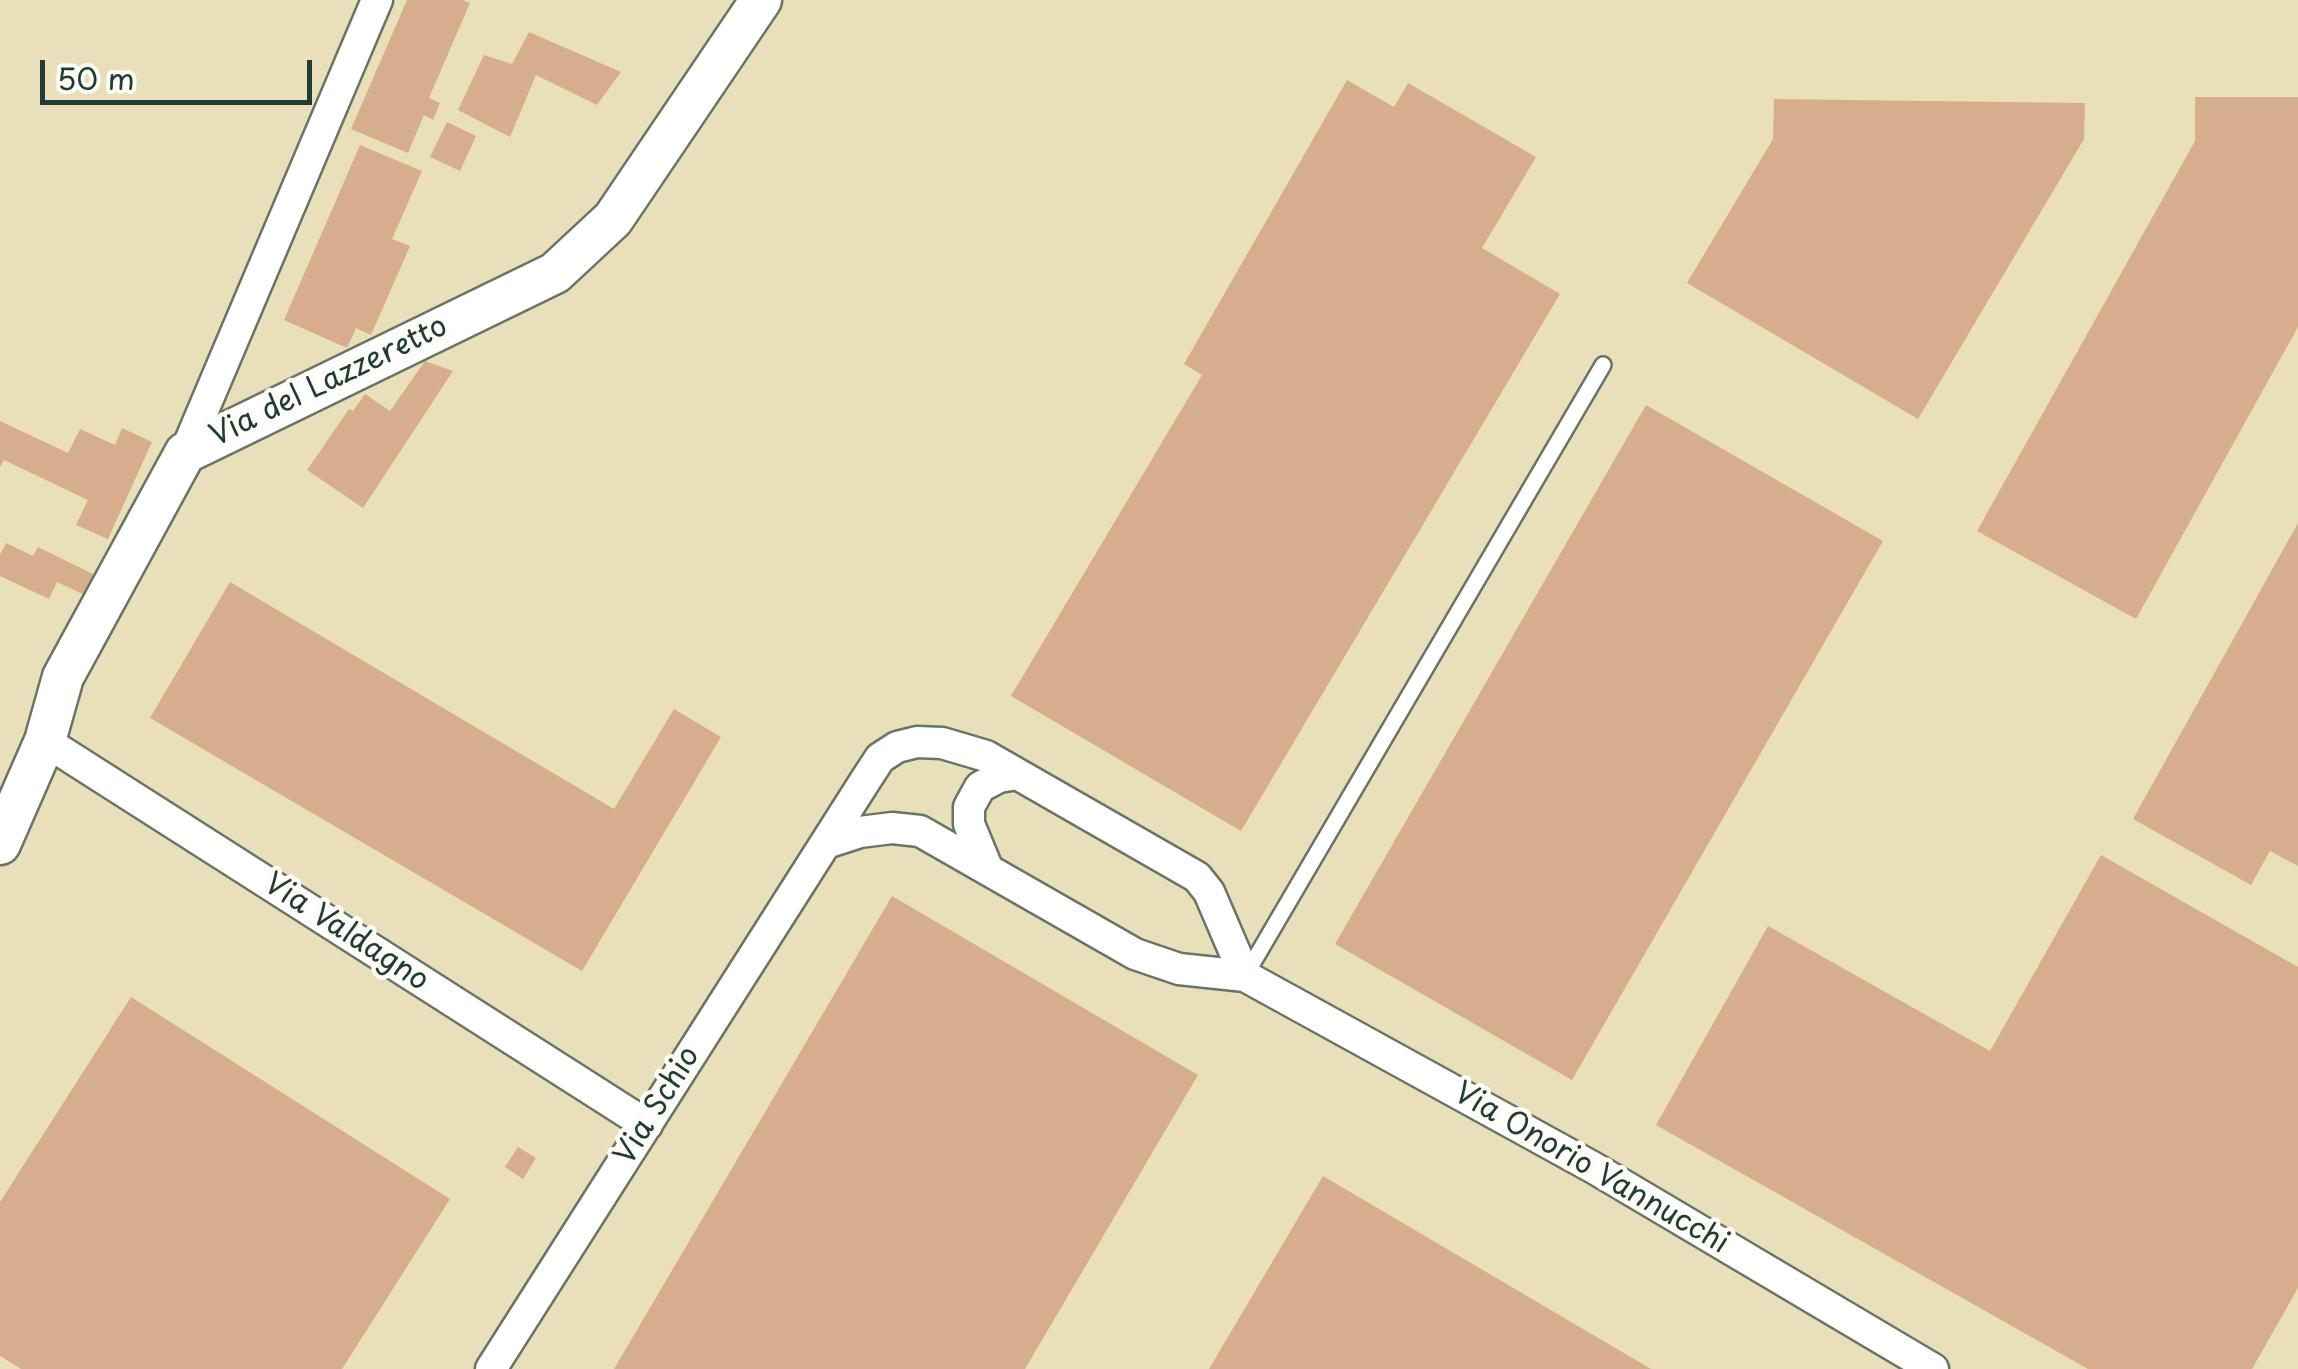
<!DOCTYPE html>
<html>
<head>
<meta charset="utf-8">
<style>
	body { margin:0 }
	#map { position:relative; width:2298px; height:1369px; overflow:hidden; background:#e9dfba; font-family:"Playpen Sans",sans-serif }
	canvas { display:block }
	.scale { position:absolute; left:40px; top:60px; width:272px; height:45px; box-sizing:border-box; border:5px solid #1f3d34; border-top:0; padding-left:12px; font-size:30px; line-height:35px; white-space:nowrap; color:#1f3d34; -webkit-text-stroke:8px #fdfcf7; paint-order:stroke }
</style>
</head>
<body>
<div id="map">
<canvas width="2298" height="1369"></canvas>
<div class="scale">50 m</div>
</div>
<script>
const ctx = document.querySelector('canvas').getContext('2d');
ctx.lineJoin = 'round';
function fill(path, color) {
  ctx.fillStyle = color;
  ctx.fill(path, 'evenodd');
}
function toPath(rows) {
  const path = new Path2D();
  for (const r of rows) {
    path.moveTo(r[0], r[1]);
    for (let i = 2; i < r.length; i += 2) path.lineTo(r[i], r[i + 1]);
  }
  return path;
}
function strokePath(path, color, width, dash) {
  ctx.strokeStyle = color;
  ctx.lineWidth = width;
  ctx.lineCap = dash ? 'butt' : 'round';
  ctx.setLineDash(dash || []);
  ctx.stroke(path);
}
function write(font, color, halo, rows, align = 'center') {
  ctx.font = font + ' "Playpen Sans",sans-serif';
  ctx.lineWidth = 9;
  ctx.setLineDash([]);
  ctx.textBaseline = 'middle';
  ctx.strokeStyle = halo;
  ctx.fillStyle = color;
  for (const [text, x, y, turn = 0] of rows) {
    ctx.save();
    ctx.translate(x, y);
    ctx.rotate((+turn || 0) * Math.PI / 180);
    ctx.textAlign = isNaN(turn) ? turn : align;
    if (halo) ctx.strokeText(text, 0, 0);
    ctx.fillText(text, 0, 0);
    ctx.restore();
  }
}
fill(toPath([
	[407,0,463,0,470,3,429,98,440,103,433,120,424,115,408,153,351,129],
	[529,32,621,72,597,105,536,75,510,137,458,110,484,55,512,64],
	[1347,80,1394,107,1408,83,1536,157,1482,248,1560,294,1241,831,1011,696,1202,375,1184,364],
	[2195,97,2298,97,2298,327,2136,619,1977,531,2195,141],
	[1774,99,2085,103,2084,139,1918,419,1687,283,1773,139],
	[447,122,476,136,460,171,430,157],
	[360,145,422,171,392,239,410,246,371,335,356,328,347,348,284,320],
	[425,361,453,371,363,508,307,470,349,409,353,411,365,394,390,411],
	[1646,405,1883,541,1572,1080,1335,944],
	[0,421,68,453,80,429,115,445,122,428,152,442,108,539,76,525,88,500,4,460,0,467],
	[2298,523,2298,866,2270,851,2251,885,2133,819],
	[6,543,33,556,38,547,97,576,87,596,57,582,49,599,0,576,0,555],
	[230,582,614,809,674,709,721,737,582,971,150,718],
	[2101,855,2298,967,2298,1288,2252,1369,2088,1369,1656,1125,1768,926,1990,1051],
	[892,896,1198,1075,1025,1369,614,1369],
	[131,997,450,1199,342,1369,21,1369,0,1356,0,1202],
	[518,1147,536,1158,523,1179,505,1167],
	[1323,1176,1651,1369,1209,1369]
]), '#d6ae8e');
const service = toPath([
	[1245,976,1603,365]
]);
const minor = toPath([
	[185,453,377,0],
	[45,741,647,1125],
	[826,843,860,832,892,828,920,831,1135,954,1179,969,1245,976,1594,1168,1933,1369],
	[988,870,969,824,969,807,980,787,999,777,1017,774],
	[491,1369,865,781,880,758,897,747,917,742,942,743,986,756,1197,877,1209,892,1245,976]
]);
const tertiary = toPath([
	[0,844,45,741,63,677,185,453,555,273,613,219,761,0]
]);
strokePath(service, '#667663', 20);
strokePath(minor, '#667663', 35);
strokePath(tertiary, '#667663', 45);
strokePath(service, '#fff', 15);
strokePath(minor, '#fff', 30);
strokePath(tertiary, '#fff', 40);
write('30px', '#1f3d34', '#fdfcf7', [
	["Via del Lazzeretto",329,382,-26],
	["Via Valdagno",346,933,33],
	["Via Schio",658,1106,-58],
	["Via Onorio Vannucchi",1591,1169,30]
]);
</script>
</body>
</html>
